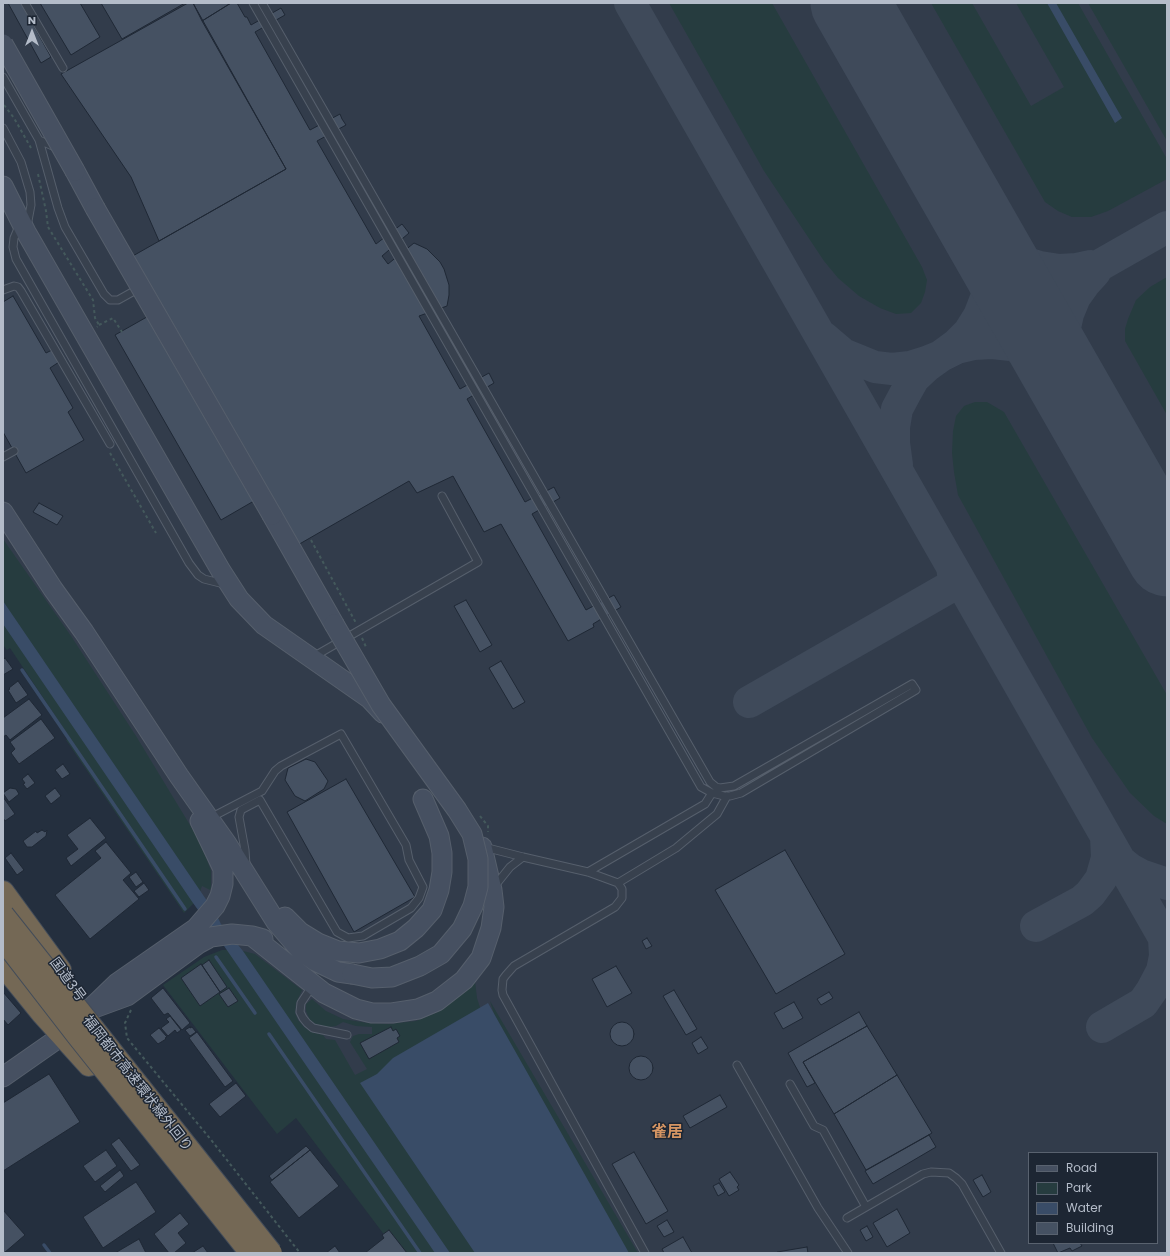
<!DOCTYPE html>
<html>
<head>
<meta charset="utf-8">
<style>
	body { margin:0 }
	#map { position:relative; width:1170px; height:1256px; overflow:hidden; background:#242f3e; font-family:Poppins,sans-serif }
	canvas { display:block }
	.frame { position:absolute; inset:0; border:4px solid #b4bcc9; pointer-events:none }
	.legend { position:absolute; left:1028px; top:1152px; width:130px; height:92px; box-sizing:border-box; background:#1d2633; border:1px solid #59626f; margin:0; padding:5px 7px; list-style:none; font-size:12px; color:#b4bcc9 }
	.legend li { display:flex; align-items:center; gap:8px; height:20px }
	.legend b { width:20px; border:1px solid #59626f }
	.north { position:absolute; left:12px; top:12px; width:40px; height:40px; -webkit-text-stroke:3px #1d2633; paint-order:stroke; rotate:0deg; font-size:11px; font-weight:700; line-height:16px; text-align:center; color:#b4bcc9 }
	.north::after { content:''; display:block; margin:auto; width:14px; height:18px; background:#b4bcc9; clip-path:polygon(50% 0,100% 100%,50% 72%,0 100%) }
</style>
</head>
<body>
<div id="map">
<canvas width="1170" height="1256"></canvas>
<div class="frame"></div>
<ul class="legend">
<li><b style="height:5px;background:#465061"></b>Road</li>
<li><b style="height:11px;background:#263c3f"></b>Park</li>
<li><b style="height:11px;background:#394c67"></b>Water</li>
<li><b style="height:11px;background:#455162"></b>Building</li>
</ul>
<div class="north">N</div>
</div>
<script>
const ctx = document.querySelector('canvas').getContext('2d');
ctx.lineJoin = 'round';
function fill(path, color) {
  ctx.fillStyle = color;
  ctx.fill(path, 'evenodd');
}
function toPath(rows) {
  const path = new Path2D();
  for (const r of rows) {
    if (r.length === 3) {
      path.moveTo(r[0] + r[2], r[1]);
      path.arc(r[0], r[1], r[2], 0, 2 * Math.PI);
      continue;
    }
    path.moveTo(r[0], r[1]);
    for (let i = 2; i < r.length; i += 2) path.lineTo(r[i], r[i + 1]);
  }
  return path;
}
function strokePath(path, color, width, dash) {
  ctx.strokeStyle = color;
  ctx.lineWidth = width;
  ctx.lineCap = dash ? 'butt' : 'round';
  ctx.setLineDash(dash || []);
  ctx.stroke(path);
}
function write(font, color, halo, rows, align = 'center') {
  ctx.font = font + ' Poppins,"Noto Sans JP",sans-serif';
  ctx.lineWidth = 3;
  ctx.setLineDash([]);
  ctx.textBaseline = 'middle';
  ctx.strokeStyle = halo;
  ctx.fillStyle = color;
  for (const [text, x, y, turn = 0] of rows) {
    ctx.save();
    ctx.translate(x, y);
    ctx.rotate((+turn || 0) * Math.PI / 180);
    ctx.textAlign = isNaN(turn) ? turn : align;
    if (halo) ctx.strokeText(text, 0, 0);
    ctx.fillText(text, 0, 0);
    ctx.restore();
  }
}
fill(toPath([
	[3,3,1167,3,1167,1253,445,1253,3,605],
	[1029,1153,1157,1153,1157,1243,1029,1243]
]), '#323c4b');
fill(toPath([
	[669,3,772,3,922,267,927,280,925,292,921,303,911,313,896,314,880,308,859,296,838,278,824,261,764,171],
	[931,3,972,3,1031,106,1064,87,1016,3,1078,3,1167,159,1167,179,1108,211,1091,217,1072,217,1058,211,1045,202],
	[1088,3,1167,3,1167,141],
	[1167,277,1167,415,1125,341,1125,329,1128,319,1136,300,1150,287],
	[975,402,987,402,1004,412,1167,695,1167,824,1154,816,1130,793,1092,738,958,495,954,472,952,453,953,431,956,416,964,406],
	[3,539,71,636,136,736,196,835,207,860,211,871,211,887,210,890,202,886,197,900,184,913,66,740,70,738,10,648,7,650,3,645],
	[222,950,239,950,255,954,302,990,296,1003,295,1013,298,1020,304,1027,311,1032,323,1035,326,1039,335,1040,355,1075,367,1069,350,1042,353,1036,359,1034,372,1034,372,1027,356,1026,343,1022,336,1026,327,1027,316,1024,310,1020,306,1011,306,1004,312,999,326,1011,343,1019,368,1023,389,1024,416,1021,438,1012,471,986,475,981,477,998,499,1067,512,1074,490,1001,638,1253,398,1253,296,1118,277,1134,163,985,204,957]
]), '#263c3f');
fill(toPath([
	[1047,3,1056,3,1122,118,1115,123],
	[3,601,216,914,221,924,243,951,450,1253,435,1253,222,943,193,903,3,624],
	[488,1003,629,1253,475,1253,360,1083,377,1074,393,1058]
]), '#394c67');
strokePath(toPath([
	[22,670,185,909],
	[216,957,255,1013],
	[269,1034,420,1253],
	[44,1245,50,1253]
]), '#394c67', 3.5);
strokePath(toPath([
	[630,3,1167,943],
	[979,229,992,242,1006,253,1023,262,1040,267,1059,270,1077,269,1091,266],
	[823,337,843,354,875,367,892,369,910,367,926,362,941,356,956,345,969,332,979,316,986,298,989,281,989,263,986,246,979,229],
	[963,343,1167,227],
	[1068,383,1064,366,1063,349,1064,332,1068,314,1075,297,1085,283,1095,272],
	[897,465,894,443,894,427,897,409,905,394,914,378,927,366,941,356,957,348,974,344,992,343,1011,345,1028,351,1043,360,1056,371,1068,383],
	[749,702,948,588,954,579,952,567],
	[1120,861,1130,869,1141,875,1167,884],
	[1036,926,1082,901,1090,894,1101,879,1107,858,1106,837],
	[1102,1027,1143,1003,1152,990,1162,971,1165,956,1164,938]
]), '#3f4a5a', 32);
strokePath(toPath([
	[850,3,1167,557]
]), '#3f4a5a', 79);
const building = toPath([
	[8,3,21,3,51,57,41,63,8,3],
	[40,3,80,3,100,37,71,55,40,3],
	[101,3,185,3,122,39,101,3],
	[188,3,193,3,286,169,159,241,131,177,61,74,188,3],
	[193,3,231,3,202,21,193,3],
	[231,3,237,3,245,17,247,17,251,25,281,8,285,15,255,32,310,130,340,114,342,119,346,125,317,141,376,244,402,224,409,233,382,256,388,264,414,243,427,249,440,262,444,269,449,285,449,295,447,306,419,316,460,389,489,373,494,383,467,399,525,502,554,487,557,493,560,498,532,514,586,610,614,595,621,607,593,624,594,627,568,641,501,524,484,532,453,476,417,493,409,481,296,546,131,257,286,169,202,21,231,3],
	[13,296,46,353,52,350,59,362,50,368,73,408,68,412,84,440,26,473,3,432,3,302,13,296],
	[161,309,266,494,221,520,115,335,161,309],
	[39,503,63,516,57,525,33,512,39,503],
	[466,600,492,645,480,652,454,606,466,600],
	[5,658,13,669,3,675,3,660,5,658],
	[501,661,525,702,513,709,489,668,501,661],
	[18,681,28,695,16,703,8,690,10,689,9,688,18,681],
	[29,699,42,715,10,740,6,735,3,737,3,718,29,699],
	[41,719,55,738,19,764,11,753,15,749,10,742,41,719],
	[306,759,315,762,328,781,324,789,305,801,295,796,285,780,288,768,306,759],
	[63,764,70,774,62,779,55,770,63,764],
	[28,774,35,783,27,789,23,784,25,783,22,779,28,774],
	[346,779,415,897,354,932,287,812,346,779],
	[10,788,16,789,19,794,9,802,3,793,10,788],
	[55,788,61,796,51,804,45,796,55,788],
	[3,797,15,814,5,821,3,818,3,797],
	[90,818,106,838,71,866,66,858,78,849,67,835,90,818],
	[42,830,45,832,47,830,46,836,32,847,27,847,23,841,36,831,37,833,42,830],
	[106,842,131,873,123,880,139,899,90,939,55,895,101,858,95,851,106,842],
	[785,850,845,954,776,994,715,890,785,850],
	[11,853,24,870,17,875,5,858,11,853],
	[136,872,143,882,136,887,129,877,136,872],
	[144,883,149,890,139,897,134,891,144,883],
	[647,938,652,946,646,949,642,941,647,938],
	[209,960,227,987,220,992,202,965,209,960],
	[201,964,220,992,200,1006,181,978,201,964],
	[616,966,632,993,607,1007,592,979,616,966],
	[163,988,190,1023,182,1030,168,1013,164,1015,151,998,163,988],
	[229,988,238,1001,228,1007,219,994,229,988],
	[674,990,697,1029,686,1035,663,996,674,990],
	[3,992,21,1013,8,1025,3,1019,3,992],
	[829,992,833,998,821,1005,817,999,829,992],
	[794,1002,803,1018,783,1029,774,1013,794,1002],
	[859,1012,867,1026,803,1062,815,1083,807,1087,788,1053,859,1012],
	[170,1016,181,1030,177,1033,175,1030,168,1036,161,1028,169,1022,166,1019,170,1016],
	[622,1034,12],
	[867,1026,897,1075,834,1114,803,1062,867,1026],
	[190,1027,190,1028,192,1027,196,1032,190,1036,185,1030,190,1027],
	[391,1027,393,1031,396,1029,400,1036,397,1038,399,1042,369,1059,360,1043,391,1027],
	[159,1028,167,1037,165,1038,166,1039,158,1044,150,1035,159,1028],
	[197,1032,233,1081,225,1087,189,1038,197,1032],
	[701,1037,708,1048,698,1054,692,1043,701,1037],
	[641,1068,12],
	[49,1074,80,1122,3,1171,3,1103,49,1074],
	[897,1075,932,1133,866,1170,834,1114,897,1075],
	[236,1083,246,1096,220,1117,209,1104,236,1083],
	[720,1095,727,1107,690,1128,683,1116,720,1095],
	[929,1135,936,1147,873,1184,865,1171,929,1135],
	[119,1138,140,1165,131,1171,111,1144,119,1138],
	[306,1146,310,1150,272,1180,269,1176,306,1146],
	[106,1150,117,1166,95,1182,83,1166,106,1150],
	[310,1150,339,1186,299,1218,270,1182,310,1150],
	[634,1152,668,1211,646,1224,612,1164,634,1152],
	[120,1170,124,1176,105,1192,100,1186,120,1170],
	[730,1172,739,1185,737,1187,739,1190,729,1196,719,1179,730,1172],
	[982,1175,991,1192,983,1197,973,1180,982,1175],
	[136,1182,156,1212,103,1248,83,1217,136,1182],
	[719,1183,725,1192,718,1196,713,1186,719,1183],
	[897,1209,910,1233,887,1247,873,1223,897,1209],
	[3,1210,25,1235,4,1253,3,1253,3,1210],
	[180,1213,189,1224,178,1233,186,1243,174,1253,169,1253,154,1234,180,1213],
	[667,1220,674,1232,664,1237,657,1226,667,1220],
	[867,1226,873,1237,866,1241,860,1230,867,1226],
	[389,1230,407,1253,365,1253,384,1238,382,1235,389,1230],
	[683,1237,692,1253,664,1253,662,1249,683,1237],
	[139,1239,146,1253,115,1253,139,1239],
	[1053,1243,1080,1243,1082,1246,1072,1251,1070,1248,1058,1253,1053,1243],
	[203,1246,208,1253,192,1253,203,1246],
	[335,1246,340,1253,326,1253,335,1246],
	[807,1247,808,1253,778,1253,777,1252,807,1247]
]);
fill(building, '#455162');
strokePath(building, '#1f2835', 1);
const lane = toPath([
	[25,3,63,68],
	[253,3,701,787,712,793,724,796,730,796,741,793,916,690,912,684,734,786,720,788,716,787,710,782,262,3],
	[3,77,39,140,58,208,65,227,104,294,110,300,118,300,136,290,139,286],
	[3,128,21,162,30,192,31,205,27,226],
	[39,140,57,148],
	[19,226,14,238,13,247,16,259,189,563,198,575,204,579,224,584],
	[3,290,14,286,18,287,21,291,110,444],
	[3,457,14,451],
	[313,657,478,562,442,496],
	[210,818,262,791,275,771,281,766,341,734,406,845,409,860,423,887,419,898,411,908,363,936,348,938,337,932,260,800,241,810,239,817,245,850,246,865],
	[484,847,523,857,588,872,618,883,622,889,622,898,615,907,514,966,506,975,503,979,502,990,503,995,645,1253],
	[588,872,705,804,712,793],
	[618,883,676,848,717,814,727,796],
	[494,887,510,867,523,857],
	[313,985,301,1003,300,1012,303,1018,307,1023,313,1028,347,1035],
	[737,1065,818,1208,848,1253],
	[790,1084,814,1126,823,1130,866,1207],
	[847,1218,923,1174,931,1172,949,1173,956,1178,962,1184,1001,1253]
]);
const secondary = toPath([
	[75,171,95,208],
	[3,186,26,232,195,526,221,571,239,599,264,625,370,699,383,713],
	[3,512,53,589,84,632,179,776,227,844,276,922,301,951,315,961,338,972,352,974],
	[272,515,334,624],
	[285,917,300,932,318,943,338,951,359,953,380,949,400,941,416,928,432,910,439,890,442,872,442,853,439,836,423,799],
	[252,936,324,993,356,1009,372,1013,392,1013,418,1009,437,1001,464,980,481,958,491,928,494,907,492,890,482,847],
	[97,1007,127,996,198,944,211,937,232,934,252,936,263,939],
	[3,1077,63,1035,117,983,196,928,215,906,220,896,223,884,223,869,215,852,200,821]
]);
const highway = toPath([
	[3,892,60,970],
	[3,965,42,1013,89,1065]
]);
strokePath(lane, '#565f6c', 9);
strokePath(secondary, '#565f6c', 21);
strokePath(highway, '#434c59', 24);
strokePath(toPath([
	[4,105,14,118,31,148],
	[38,174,46,211,48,227,93,300,95,318,99,325,97,327],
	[99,325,113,318,122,332],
	[110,453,156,533],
	[311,540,356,623],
	[362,638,366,647],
	[480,816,488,826,488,832],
	[131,1010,125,1023,127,1038,212,1141,300,1253]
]), '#44595c', 2, [3, 3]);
strokePath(lane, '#38414e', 7);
strokePath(secondary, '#465061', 19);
strokePath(highway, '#746855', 22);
const secondaryBridge = toPath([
	[3,44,75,171],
	[95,208,272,515],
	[334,624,381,705,457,810,472,834,478,859,478,887,473,906,462,929,441,954,420,966,392,977,372,978,352,974]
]);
const highwayBridge = toPath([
	[3,915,271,1253],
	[3,939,78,1036,251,1253]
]);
strokePath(secondaryBridge, '#565f6c', 21, []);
strokePath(highwayBridge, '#434c59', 24, []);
strokePath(secondaryBridge, '#465061', 19);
strokePath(highwayBridge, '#746855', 22);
write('14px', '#b4bcc9', '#1d2633', [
	["国道3号",67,980,54],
	["福岡都市高速環状線外回り",137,1084,52]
]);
write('bold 16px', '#d59563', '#1d2633', [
	["雀居",667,1133]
]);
</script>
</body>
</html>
